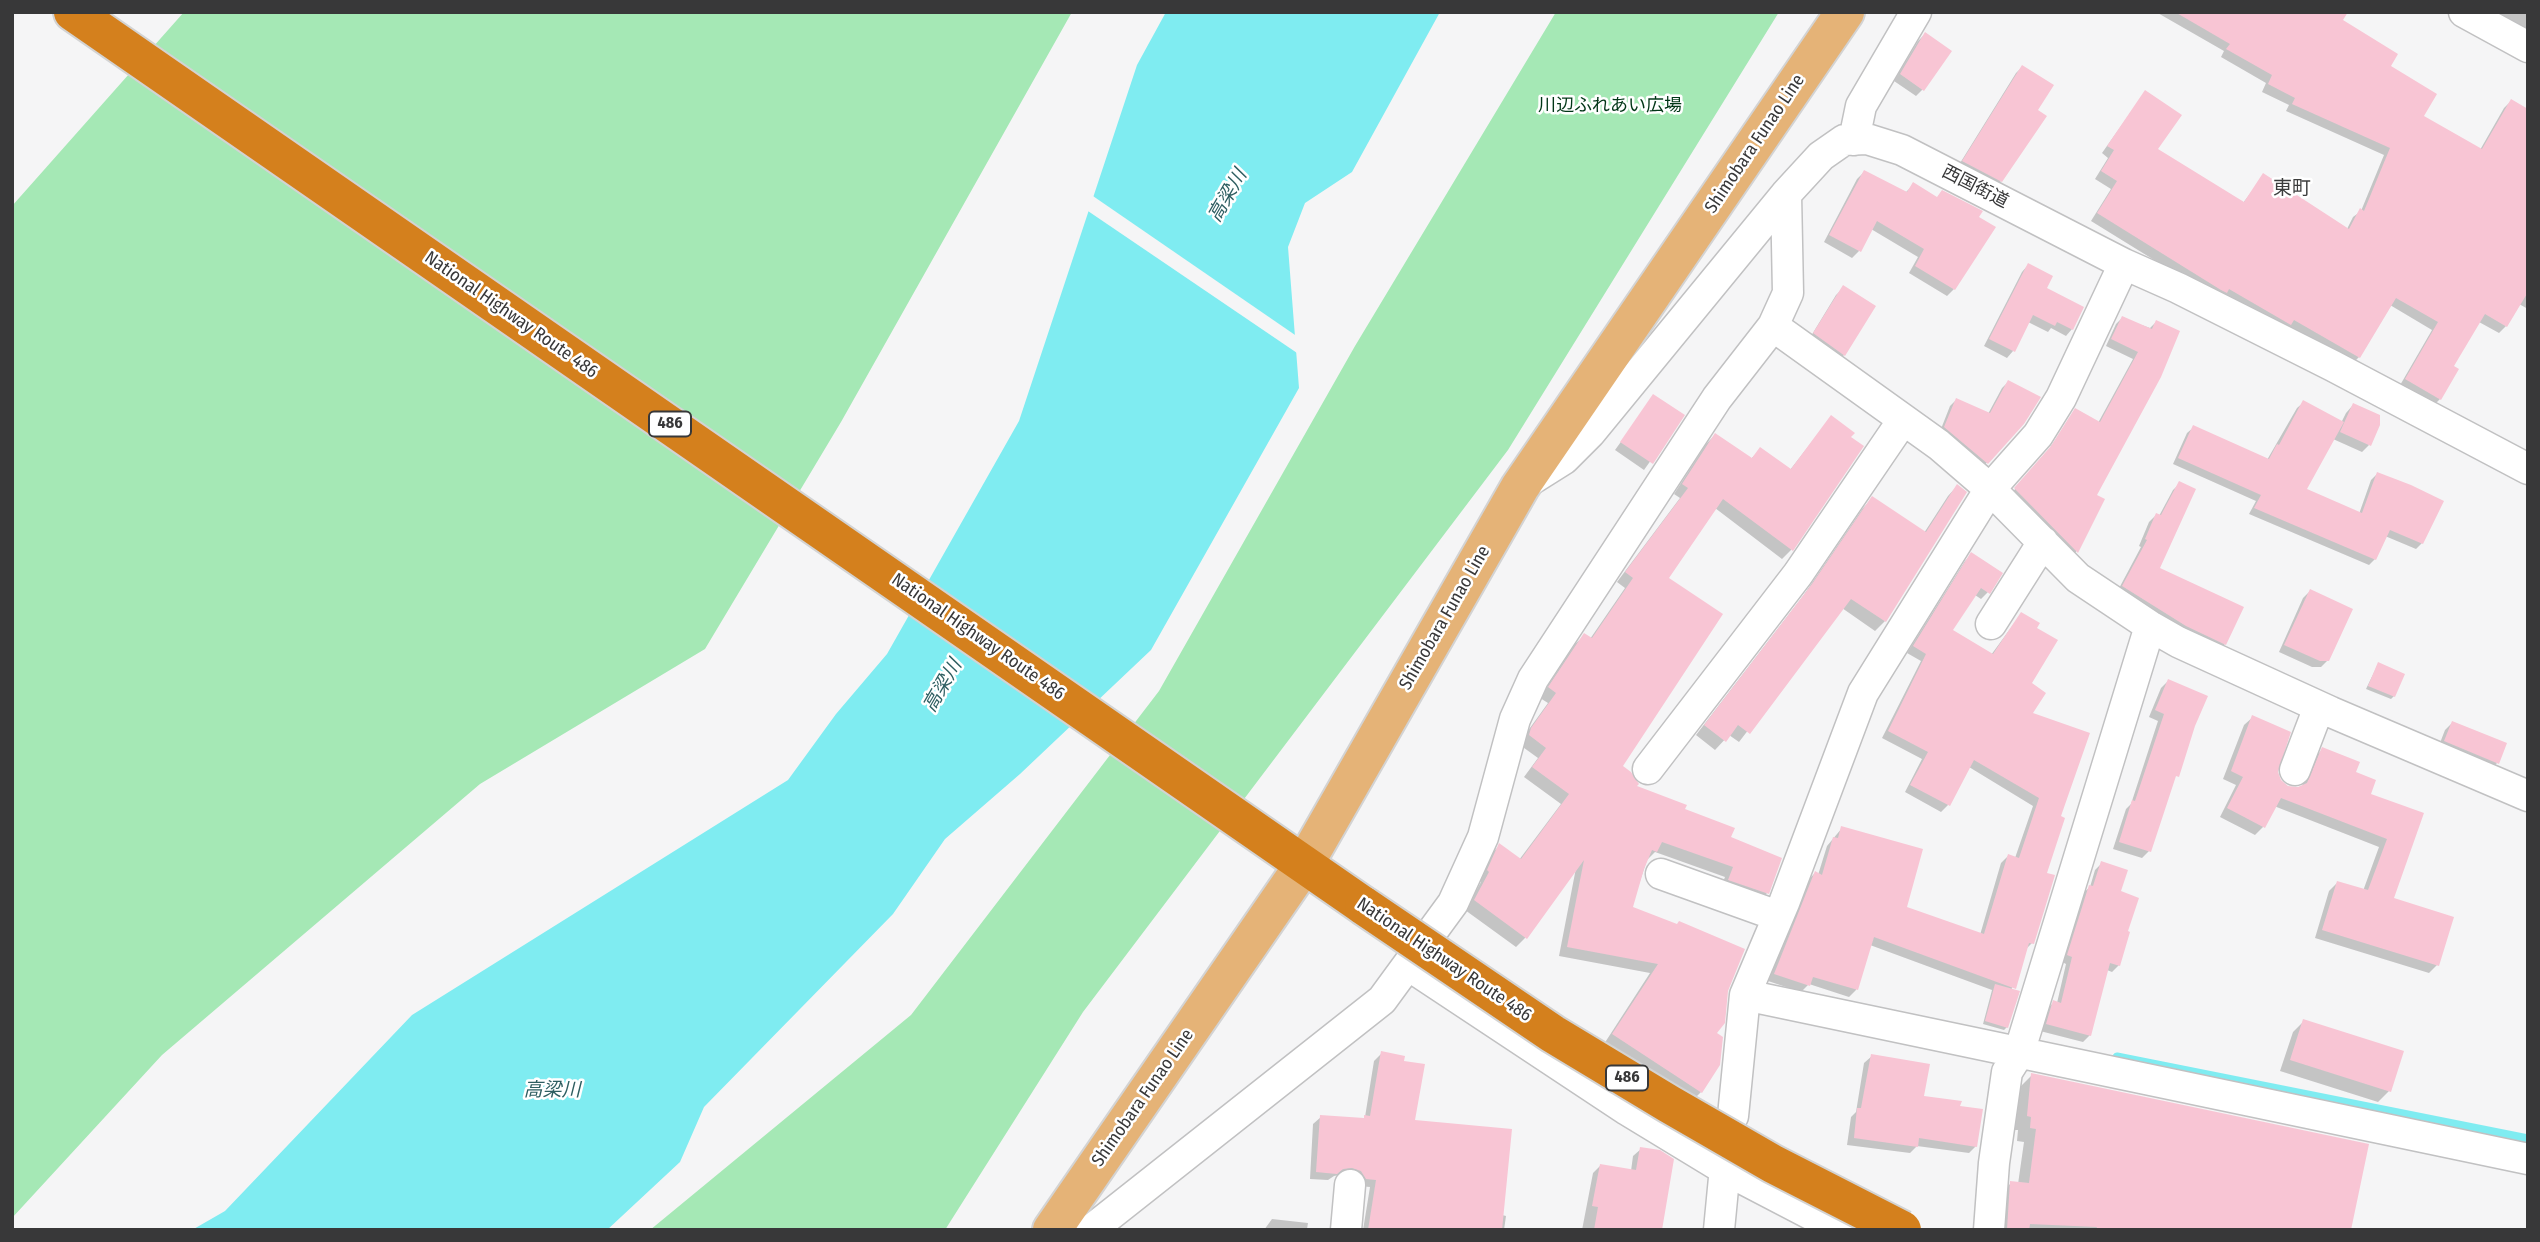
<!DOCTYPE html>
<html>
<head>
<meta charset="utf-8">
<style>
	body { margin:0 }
	#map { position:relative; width:2540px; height:1242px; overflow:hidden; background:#f5f5f6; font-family:"Fira Sans Condensed",sans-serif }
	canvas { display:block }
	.frame { position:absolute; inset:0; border:14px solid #383839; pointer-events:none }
</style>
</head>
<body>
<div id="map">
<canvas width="2540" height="1242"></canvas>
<div class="frame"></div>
</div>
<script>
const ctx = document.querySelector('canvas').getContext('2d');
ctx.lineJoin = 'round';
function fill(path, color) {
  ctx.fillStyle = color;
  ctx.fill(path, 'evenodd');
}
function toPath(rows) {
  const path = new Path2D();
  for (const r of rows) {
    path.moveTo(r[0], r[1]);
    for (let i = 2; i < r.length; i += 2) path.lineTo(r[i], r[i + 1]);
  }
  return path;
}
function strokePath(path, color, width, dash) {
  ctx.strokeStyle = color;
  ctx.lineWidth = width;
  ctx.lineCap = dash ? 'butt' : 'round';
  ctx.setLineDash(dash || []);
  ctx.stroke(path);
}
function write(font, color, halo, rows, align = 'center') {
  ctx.font = font + ' "Fira Sans Condensed","Noto Sans JP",sans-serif';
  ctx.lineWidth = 5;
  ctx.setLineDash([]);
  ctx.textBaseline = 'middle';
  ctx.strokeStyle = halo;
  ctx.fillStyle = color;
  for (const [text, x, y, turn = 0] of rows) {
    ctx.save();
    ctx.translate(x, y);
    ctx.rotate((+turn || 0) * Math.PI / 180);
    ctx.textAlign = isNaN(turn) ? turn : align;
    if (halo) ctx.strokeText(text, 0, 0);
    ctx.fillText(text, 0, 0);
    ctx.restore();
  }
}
fill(toPath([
	[184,12,1072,12,841,422,705,649,480,784,162,1055,12,1218,12,206],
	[1556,12,1779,12,1508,450,1083,1012,945,1230,650,1230,911,1015,1159,691,1355,346]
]), '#a5e8b5');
fill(toPath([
	[1166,12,1440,12,1352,172,1305,203,1288,247,1299,388,1151,650,1020,774,945,839,893,914,704,1107,680,1162,607,1230,192,1230,225,1211,412,1015,788,780,836,714,887,654,1019,421,1137,65]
]), '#7fecf1');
fill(toPath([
	[1090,194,1298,337,1300,355,1085,209]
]), '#f5f5f6');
fill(toPath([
	[2156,12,2346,12,2341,21,2388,67,2421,117,2480,150,2504,108,2511,101,2528,111,2528,309,2519,304,2506,326,2499,333,2479,322,2452,367,2440,399,2433,406,2399,387,2432,330,2390,305,2359,357,2352,364,2214,297,2091,221,2111,189,2095,179,2108,158,2102,153,2145,92,2156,150,2243,203,2264,175,2347,229,2353,217,2361,211,2384,155,2286,111,2289,105,2262,92,2266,83,2221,57,2224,51],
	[2496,12,2528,12,2528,38,2493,18],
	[1925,34,1923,89,1916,96,1894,81,1918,41],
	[2022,67,2036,111,2001,181,1995,187,1957,168,2016,73],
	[1864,172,1906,192,1913,185,1954,289,1947,296,1909,273,1918,257,1871,229,1859,251,1852,258,1824,242,1857,179],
	[2028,265,2072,329,2066,336,2051,328,2048,332,2028,322,2013,351,2007,358,1984,346,2022,272],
	[1843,288,1844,355,1837,362,1808,341,1836,295],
	[2122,318,2150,328,2156,322,2094,496,2103,500,2076,552,2070,558,2009,496,2045,455,2075,411,2098,423,2133,359,2106,346,2116,324],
	[2008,382,2023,423,1981,469,1939,434,1950,406,1956,400,1988,414,2002,388],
	[1654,396,1683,415,1644,470,1615,450],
	[2304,402,2341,423,2346,413,2353,405,2369,445,2362,452,2333,439,2305,490,2359,514,2371,480,2377,474,2422,543,2416,549,2385,536,2375,559,2369,565,2249,514,2256,501,2173,464,2187,433,2194,427,2267,460,2297,408],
	[1831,417,1791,550,1782,559,1715,508,1666,578,1620,766,1635,787,1683,810,1729,838,1767,893,1758,903,1720,889,1725,877,1655,852,1647,860,1631,908,1726,990,1701,1092,1692,1101,1604,1044,1650,973,1559,956,1576,868,1525,938,1516,947,1465,910,1481,882,1479,880,1490,855,1499,846,1519,860,1561,804,1524,777,1538,758,1520,745,1522,739,1548,703,1540,698,1575,644,1585,635,1590,639,1625,588,1617,582,1680,498,1674,494,1706,444,1715,435,1751,459,1760,449,1790,470],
	[2180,483,2158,569,2225,644,2218,651,2116,594,2141,547,2139,546,2149,522,2156,515,2159,516,2173,490],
	[1957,486,1885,621,1875,631,1842,608,1739,742,1729,735,1715,750,1696,735,1803,596,1863,508,1873,498,1924,533,1948,496],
	[1972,554,1988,592,1981,599,1975,595,1951,630,1991,655,2021,614,2035,628,2030,684,2031,713,2058,817,2032,943,2025,950,2011,991,2007,1027,2004,1030,1983,1024,1992,990,1870,945,1856,990,1849,997,1809,984,1801,992,1768,981,1808,880,1815,873,1818,875,1827,846,1842,828,1904,908,1980,935,2001,863,2008,856,2015,858,2033,806,1969,767,1948,805,1941,812,1905,792,1922,759,1882,738,1921,661,1907,653,1965,561],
	[2310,591,2328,660,2321,667,2312,667,2279,652,2303,598],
	[2378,664,2394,696,2391,699,2366,689],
	[2168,681,2193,726,2149,851,2142,858,2113,849,2126,809,2131,804,2158,721,2149,717,2161,688],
	[2253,717,2280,782,2287,788,2301,788,2314,758,2323,749,2354,773,2368,795,2421,814,2392,899,2437,965,2429,973,2315,938,2329,891,2337,883,2363,891,2379,847,2274,806,2263,827,2255,835,2220,817,2236,785,2223,779,2244,725],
	[2452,723,2505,744,2497,763,2490,771,2438,748,2445,730],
	[2102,863,2119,892,2126,933,2119,965,2112,972,2107,970,2090,1035,2083,1042,2040,1031,2047,1009,2054,1002,2057,1003,2066,964,2062,962,2082,894,2090,887,2095,870],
	[2304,1021,2402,1052,2389,1091,2378,1102,2280,1071,2293,1032],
	[1382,1053,1413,1122,1502,1215,1506,1216,1504,1230,1363,1230,1370,1187,1359,1186,1344,1174,1334,1176,1328,1180,1310,1179,1313,1124,1321,1117,1362,1120,1365,1117,1374,1061],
	[1872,1056,1922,1097,1957,1107,1976,1146,1969,1153,1917,1146,1910,1153,1847,1145,1851,1117,1856,1112,1864,1063],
	[2032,1075,2349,1230,1995,1230,1997,1197,2011,1183,2018,1184,2024,1142,2017,1141,2018,1130,2014,1130,2019,1088],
	[1641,1149,1660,1230,1582,1230,1593,1173,1600,1166,1631,1171,1633,1156],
	[1272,1219,1308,1223,1307,1229,1317,1230,1264,1230]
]), '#0003');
strokePath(toPath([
	[2117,1057,2528,1139]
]), '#7fecf1', 9);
fill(toPath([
	[2175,12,2348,12,2343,20,2398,54,2391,66,2437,94,2424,116,2482,149,2511,99,2528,109,2528,292,2507,327,2485,314,2454,366,2459,369,2441,400,2405,379,2438,322,2396,298,2360,358,2294,320,2291,325,2229,289,2227,293,2221,290,2097,213,2117,181,2101,171,2114,150,2107,146,2145,90,2182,115,2158,149,2244,202,2263,173,2349,229,2360,208,2364,211,2390,148,2292,104,2295,98,2268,84,2272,75,2226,49,2230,44],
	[1925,32,1952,51,1924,91,1900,74],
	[2022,65,2054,85,2038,110,2047,116,2002,182,1962,161],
	[1864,170,1907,192,1913,182,1937,197,1942,190,1983,211,1979,217,1996,227,1955,290,1915,266,1924,249,1877,221,1861,252,1829,235],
	[2028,263,2053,276,2047,288,2084,307,2073,330,2057,322,2055,326,2033,315,2015,352,1989,339],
	[1843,285,1876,306,1845,356,1813,333],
	[2122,316,2152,329,2156,320,2180,331,2161,377,2097,495,2105,499,2078,553,2014,488,2051,446,2075,408,2100,422,2138,352,2111,339],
	[2008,380,2041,397,2024,424,1988,464,1944,427,1956,398,1990,413],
	[1653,394,1685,415,1653,464,1620,442],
	[2303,400,2344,422,2307,489,2362,513,2377,472,2411,485,2444,501,2423,544,2390,530,2376,560,2254,508,2261,495,2178,458,2193,425,2269,459,2277,444,2279,445],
	[2353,403,2380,415,2380,425,2371,446,2340,432],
	[1831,415,1855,433,1851,437,1864,446,1793,551,1723,499,1669,578,1723,614,1623,766,1631,772,1639,784,1637,786,1687,805,1685,809,1735,828,1731,837,1782,858,1769,894,1728,880,1733,867,1662,842,1657,852,1652,850,1644,869,1633,907,1677,924,1679,921,1745,949,1728,991,1725,1023,1717,1033,1723,1037,1720,1065,1702,1093,1612,1034,1658,964,1567,947,1584,860,1527,939,1474,900,1489,872,1487,870,1499,843,1521,859,1569,794,1532,767,1546,748,1529,735,1531,728,1556,693,1548,687,1584,633,1592,638,1633,578,1625,572,1688,488,1682,484,1715,433,1752,458,1760,447,1791,469],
	[2179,481,2196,489,2160,568,2244,607,2226,645,2186,626,2122,586,2147,540,2145,539,2156,513,2161,515],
	[1957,484,1967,492,1886,622,1851,599,1750,734,1738,725,1726,742,1704,725,1812,584,1872,496,1926,532],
	[1971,552,2003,573,1990,594,1981,588,1953,630,1993,654,2021,612,2040,623,2037,628,2058,640,2032,683,2046,693,2033,713,2090,733,2061,816,2065,818,2047,873,2055,875,2034,944,2029,943,2016,989,1874,937,1858,990,1813,977,1810,986,1774,974,1815,871,1822,875,1833,837,1838,838,1841,826,1923,849,1907,907,1984,934,2008,854,2019,858,2039,798,1974,760,1950,806,1910,785,1928,752,1888,731,1926,654,1913,646],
	[2310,589,2353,609,2329,661,2320,661,2284,645],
	[2378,662,2405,674,2395,697,2368,686],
	[2168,679,2208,696,2195,726,2179,777,2176,776,2151,852,2119,842,2132,800,2135,801,2164,714,2155,710],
	[2252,715,2291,732,2278,772,2281,780,2288,786,2298,787,2307,783,2322,747,2360,762,2356,772,2376,780,2371,794,2424,813,2394,898,2454,917,2439,966,2322,930,2337,881,2368,890,2387,839,2281,798,2265,828,2227,808,2243,777,2231,771],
	[2452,721,2507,743,2499,764,2444,741],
	[2101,861,2128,870,2121,891,2139,898,2128,931,2130,932,2120,966,2110,963,2091,1036,2046,1024,2053,1000,2061,1003,2072,957,2067,955,2089,885,2093,886],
	[1995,984,2020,991,2008,1028,1985,1021],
	[2303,1019,2404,1051,2391,1092,2290,1060],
	[1381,1051,1405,1056,1404,1061,1425,1064,1415,1120,1512,1129,1502,1230,1368,1230,1376,1180,1366,1179,1361,1171,1352,1168,1343,1169,1337,1174,1316,1172,1320,1115,1364,1118,1364,1115,1370,1116],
	[1871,1054,1930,1064,1924,1096,1962,1101,1960,1106,1983,1109,1977,1147,1919,1138,1918,1147,1854,1138,1857,1108,1861,1108],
	[2031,1073,2369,1144,2351,1230,2096,1230,2097,1227,2030,1224,2029,1230,2007,1230,2010,1181,2029,1183,2036,1129,2030,1128,2031,1117,2027,1116],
	[1640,1147,1660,1150,1674,1159,1662,1230,1594,1230,1598,1207,1592,1206,1600,1164,1636,1170]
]), '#f8c5d4');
const minor = toPath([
	[2464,12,2528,47],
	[1854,140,1861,106,1916,12],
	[1773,326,1939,445,1990,489,2078,578,2150,626,2178,642,2331,712,2528,796],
	[1529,481,1564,459,1590,433,1786,194,1821,156,1844,140,1867,139,1902,150,2124,264,2178,288,2333,366,2528,469],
	[1991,624,2043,542],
	[1648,769,1798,574,1903,420],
	[2295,770,2319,707],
	[1661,874,1778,916],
	[1408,965,1627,1110,1724,1169,1841,1230],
	[1745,995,2528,1159],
	[1733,1116,1745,995,1784,903,1863,693,1990,489,2038,435,2061,398,2124,264],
	[1091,1230,1382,1000,1453,903,1483,837,1515,719,1533,679,1717,398,1773,326,1788,293,1786,194],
	[1346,1230,1350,1185],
	[1719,1230,1726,1157],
	[1989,1230,1994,1163,2007,1072,2019,1053,2150,626]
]);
const major = toPath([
	[1052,1230,1305,863,1520,487,1845,12]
]);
const highway = toPath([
	[73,12,1364,906]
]);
strokePath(minor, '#c1c1c2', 33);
strokePath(major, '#d3d3d3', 42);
strokePath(highway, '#d3d3d3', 42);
strokePath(minor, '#fff', 30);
strokePath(major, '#e5b377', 38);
strokePath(highway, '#d4801d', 38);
const highwayBridge = toPath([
	[1364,906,1553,1034,1669,1104,1773,1164,1902,1230]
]);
strokePath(highwayBridge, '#d3d3d3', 42, []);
strokePath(highwayBridge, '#d4801d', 38);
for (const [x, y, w] of [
	[670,424,42],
	[1627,1078,42]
]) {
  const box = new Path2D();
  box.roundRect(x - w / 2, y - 12.5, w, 25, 5);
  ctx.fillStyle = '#fff';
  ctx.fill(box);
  strokePath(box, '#383839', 2);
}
write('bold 16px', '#383839', null, [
	["486",670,424],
	["486",1627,1078]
]);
write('18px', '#003616', '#fff', [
	["川辺ふれあい広場",1610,106]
]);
write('18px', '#383839', '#fff', [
	["Shimobara Funao Line",1755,144,-56],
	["西国街道",1975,187,27],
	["National Highway Route 486",511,315,35],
	["Shimobara Funao Line",1445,618,-60],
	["National Highway Route 486",978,637,35],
	["National Highway Route 486",1444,960,34],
	["Shimobara Funao Line",1143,1098,-55]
]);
write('19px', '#3c3d3d', '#fff', [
	["東町",2292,189]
]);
write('italic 19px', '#2e5e61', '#fff', [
	["高梁川",1228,196,-60],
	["高梁川",943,686,-60],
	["高梁川",552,1091]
]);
</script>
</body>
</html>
